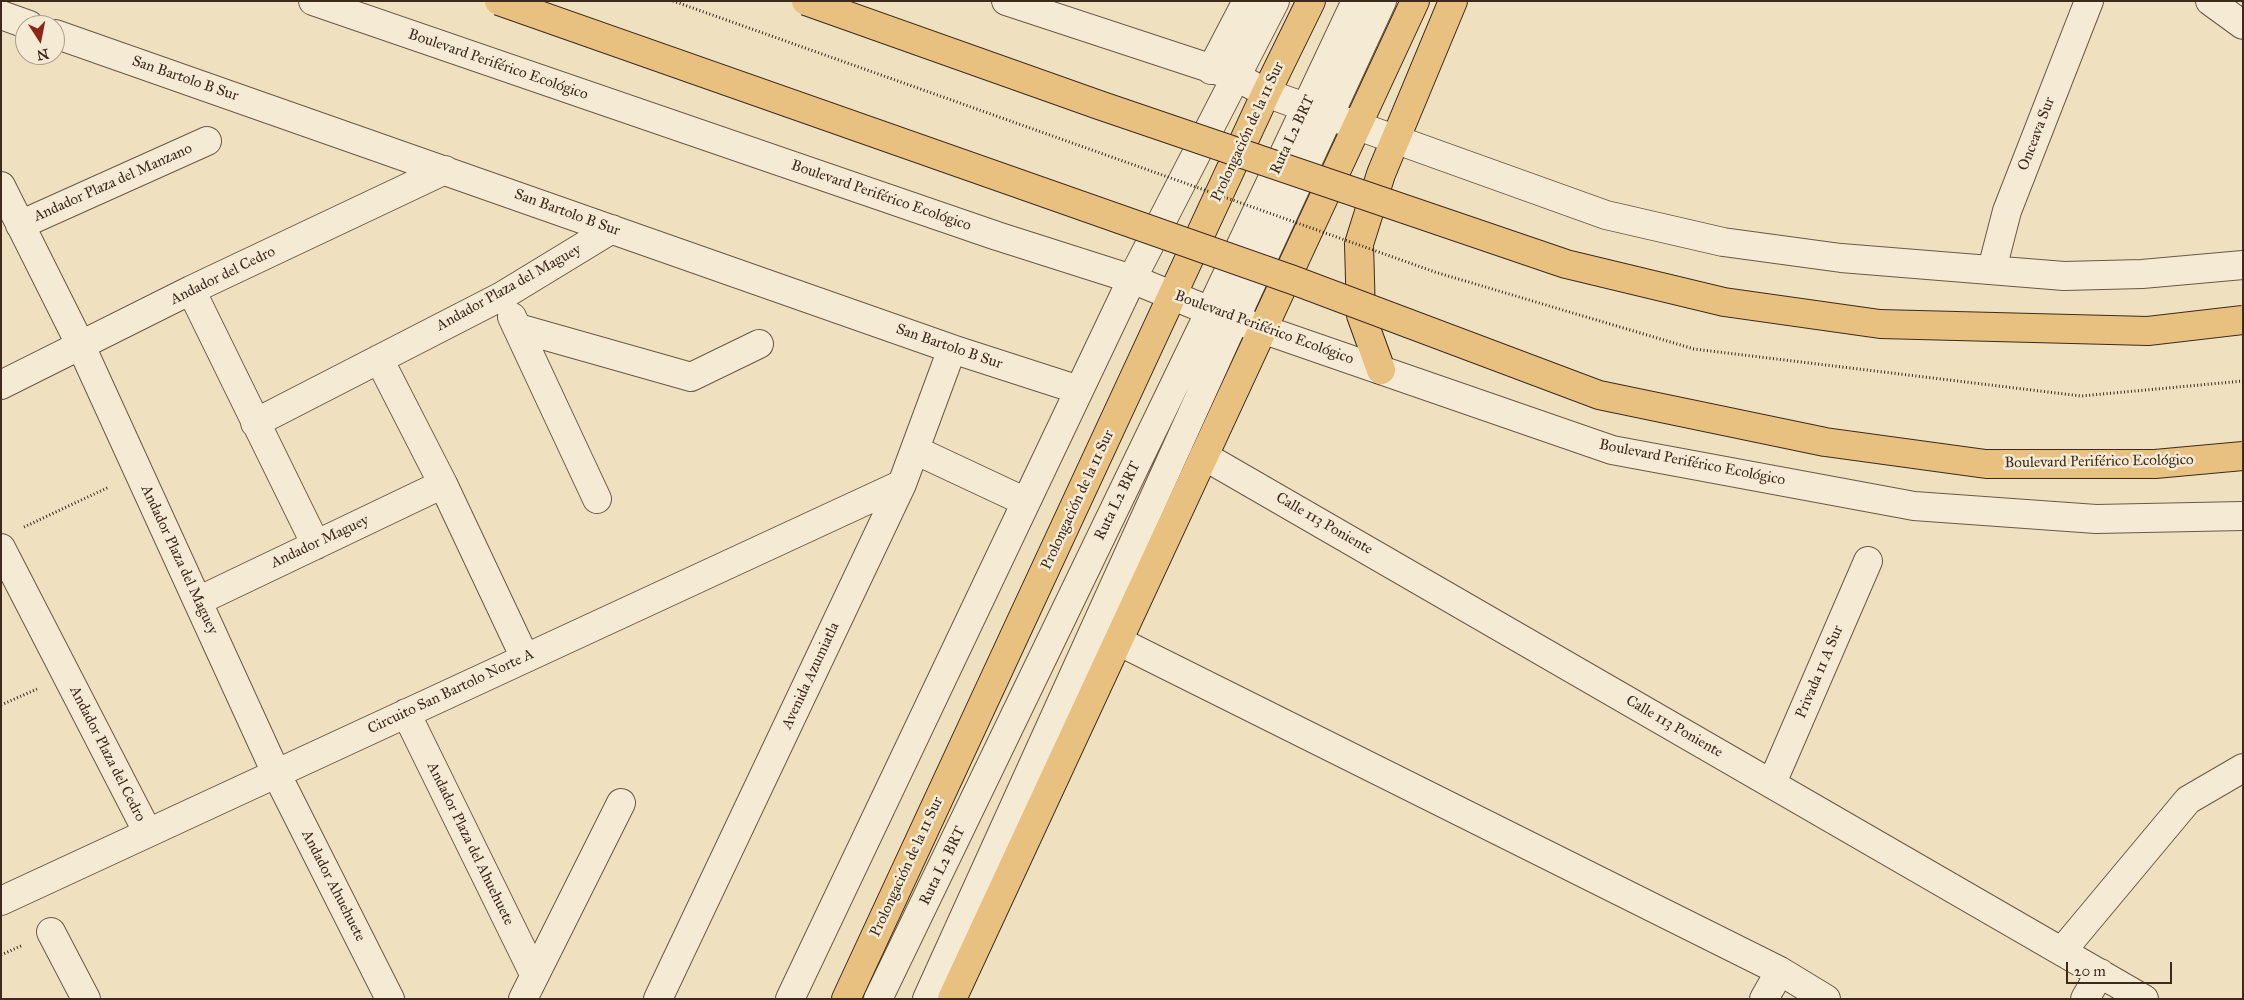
<!DOCTYPE html>
<html>
<head>
<meta charset="utf-8">
<style>
	body { margin:0 }
	#map { position:relative; width:2244px; height:1000px; overflow:hidden; background:#efe0bf; font-family:"IM FELL Great Primer",serif }
	canvas { display:block }
	.frame { position:absolute; inset:0; border:2px solid #3d2a1d; pointer-events:none }
	.north { position:absolute; left:15px; top:15px; width:50px; height:50px; box-sizing:border-box; background:#f5ebd5; border:1px solid #ab9e8b; border-radius:50%; rotate:169deg; font-size:14px; font-weight:700; line-height:20px; text-align:center; color:#3d2a1d }
	.north::after { content:''; display:block; margin:auto; width:18px; height:22px; background:#8f2418; clip-path:polygon(50% 0,100% 100%,50% 72%,0 100%) }
	.scale { position:absolute; left:2066px; top:962px; width:106px; height:22px; box-sizing:border-box; border:2px solid #3d2a1d; border-top:0; padding-left:6px; font-size:15px; line-height:18px; white-space:nowrap; color:#3d2a1d; -webkit-text-stroke:4px #f5ebd5; paint-order:stroke }
</style>
</head>
<body>
<div id="map">
<canvas width="2244" height="1000"></canvas>
<div class="frame"></div>
<div class="north">N</div>
<div class="scale">20 m</div>
</div>
<script>
const ctx = document.querySelector('canvas').getContext('2d');
ctx.lineJoin = 'round';
function toPath(rows) {
  const path = new Path2D();
  for (const r of rows) {
    path.moveTo(r[0], r[1]);
    for (let i = 2; i < r.length; i += 2) path.lineTo(r[i], r[i + 1]);
  }
  return path;
}
function strokePath(path, color, width, dash) {
  ctx.strokeStyle = color;
  ctx.lineWidth = width;
  ctx.lineCap = dash ? 'butt' : 'round';
  ctx.setLineDash(dash || []);
  ctx.stroke(path);
}
function write(font, color, halo, rows, align = 'center') {
  ctx.font = font + ' "IM FELL Great Primer",serif';
  ctx.lineWidth = 5;
  ctx.setLineDash([]);
  ctx.textBaseline = 'middle';
  ctx.strokeStyle = halo;
  ctx.fillStyle = color;
  for (const [text, x, y, turn = 0] of rows) {
    ctx.save();
    ctx.translate(x, y);
    ctx.rotate((+turn || 0) * Math.PI / 180);
    ctx.textAlign = isNaN(turn) ? turn : align;
    if (halo) ctx.strokeText(text, 0, 0);
    ctx.fillText(text, 0, 0);
    ctx.restore();
  }
}
const minor = toPath([
	[313,1,997,236,1132,279,1210,311,1612,450,1914,506,2096,519,2243,516],
	[1006,1,1237,77,1266,93,1606,215,1723,242,1841,258,2064,276,2142,274,2243,265],
	[2210,1,2243,25],
	[1,15,29,25],
	[55,34,952,349,1079,390],
	[1211,70,1247,1],
	[1,186,81,346,276,773,390,999],
	[20,225,207,141],
	[1992,269,2007,211,2089,1],
	[191,290,316,545],
	[512,317,597,499],
	[518,328,691,377,759,344],
	[379,359,443,484,525,658],
	[1,385,191,290,445,170],
	[255,423,502,296,612,229],
	[915,450,1026,502],
	[1204,456,2144,999],
	[1,548,148,833],
	[198,601,443,484],
	[1118,641,1780,971,1826,999],
	[406,713,534,974],
	[1772,783,1868,561],
	[1,901,902,484],
	[51,932,86,999],
	[2062,951,2188,800,2243,768],
	[523,999,621,803],
	[658,999,902,484,952,349],
	[790,999,1132,279,1275,1],
	[878,999,1210,311,1356,1],
	[927,999,1235,319,1382,1],
	[1764,999,1780,971],
	[2085,999,2100,973]
]);
const major = toPath([
	[1381,370,1361,315,1359,244,1381,174,1453,1],
	[846,999,1266,93,1311,1],
	[952,999,1415,1]
]);
strokePath(minor, '#6a5846', 30);
strokePath(major, '#3d2a1d', 30);
strokePath(toPath([
	[24,527,109,487],
	[1,705,37,689],
	[1,955,23,945]
]), '#3d2a1d', 3, [1, 2.5]);
strokePath(minor, '#f5ebd5', 28);
strokePath(major, '#e8c080', 28);
const highwayBridge = toPath([
	[499,1,1293,280,1599,395,1825,442,1986,464,2155,464,2243,456],
	[806,1,1099,105,1566,264,1724,302,1880,324,2148,331,2243,320]
]);
strokePath(highwayBridge, '#3d2a1d', 30, []);
strokePath(toPath([
	[673,1,1435,272,1694,349,2081,396,2243,381]
]), '#3d2a1d', 3, [1, 2.5]);
strokePath(highwayBridge, '#e8c080', 28);
write('15px', '#3d2a1d', '#f5ebd5', [
	["Boulevard Periférico Ecológico",498,65,19],
	["San Bartolo B Sur",185,79,19],
	["Prolongación de la 11 Sur",1248,132,-65],
	["Onceava Sur",2037,134,-69],
	["Ruta L2 BRT",1293,135,-65],
	["Andador Plaza del Manzano",113,183,-24],
	["Boulevard Periférico Ecológico",881,196,19],
	["San Bartolo B Sur",567,213,20],
	["Andador del Cedro",223,276,-26],
	["Andador Plaza del Maguey",509,288,-29],
	["Boulevard Periférico Ecológico",1264,328,20],
	["San Bartolo B Sur",949,347,19],
	["Boulevard Periférico Ecológico",2099,462,-1],
	["Boulevard Periférico Ecológico",1692,463,11],
	["Prolongación de la 11 Sur",1078,500,-65],
	["Ruta L2 BRT",1118,501,-64],
	["Calle 113 Poniente",1324,524,30],
	["Andador Maguey",320,542,-25],
	["Andador Plaza del Maguey",179,560,65],
	["Privada 11 A Sur",1820,672,-67],
	["Avenida Azumiatla",811,676,-65],
	["Circuito San Bartolo Norte A",451,692,-25],
	["Calle 113 Poniente",1674,727,30],
	["Andador Plaza del Cedro",107,754,63],
	["Andador Plaza del Ahuehuete",470,844,64],
	["Ruta L2 BRT",943,866,-64],
	["Prolongación de la 11 Sur",907,867,-65],
	["Andador Ahuehuete",333,886,63]
]);
</script>
</body>
</html>
